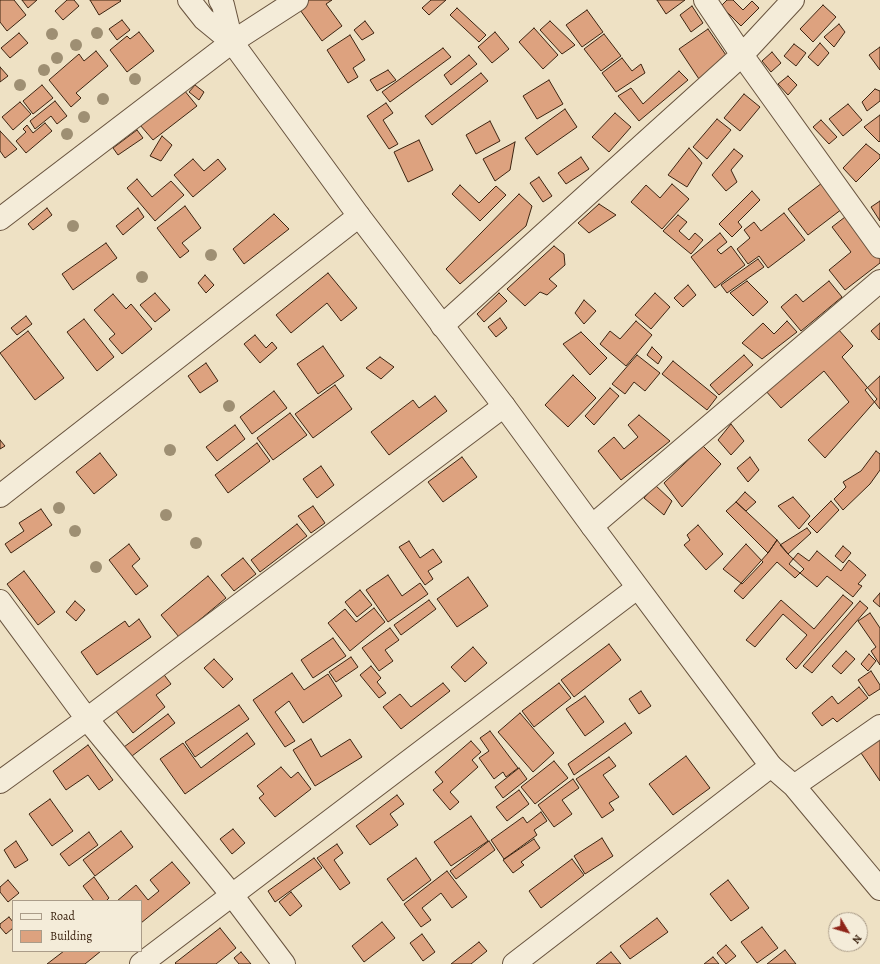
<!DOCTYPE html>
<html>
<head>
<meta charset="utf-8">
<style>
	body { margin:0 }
	#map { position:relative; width:880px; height:964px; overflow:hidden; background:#eee1c4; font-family:Alegreya,serif }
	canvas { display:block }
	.legend { position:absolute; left:12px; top:900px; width:130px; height:52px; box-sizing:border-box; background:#f4ecd9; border:1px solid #aa9c89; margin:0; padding:5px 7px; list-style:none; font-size:12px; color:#3c2411 }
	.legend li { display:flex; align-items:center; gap:8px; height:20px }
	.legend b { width:20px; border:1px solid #aa9c89 }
	.north { position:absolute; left:828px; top:912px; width:40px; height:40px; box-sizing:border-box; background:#f4ecd9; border:1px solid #aa9c89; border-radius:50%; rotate:128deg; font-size:11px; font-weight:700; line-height:16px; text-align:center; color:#3c2411 }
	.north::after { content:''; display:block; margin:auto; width:14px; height:18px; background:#8f2418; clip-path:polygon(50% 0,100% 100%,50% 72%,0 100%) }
</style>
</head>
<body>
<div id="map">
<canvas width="880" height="964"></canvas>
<ul class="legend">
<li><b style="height:5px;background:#f4ecd9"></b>Road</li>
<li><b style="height:11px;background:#dda27f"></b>Building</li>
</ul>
<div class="north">N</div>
</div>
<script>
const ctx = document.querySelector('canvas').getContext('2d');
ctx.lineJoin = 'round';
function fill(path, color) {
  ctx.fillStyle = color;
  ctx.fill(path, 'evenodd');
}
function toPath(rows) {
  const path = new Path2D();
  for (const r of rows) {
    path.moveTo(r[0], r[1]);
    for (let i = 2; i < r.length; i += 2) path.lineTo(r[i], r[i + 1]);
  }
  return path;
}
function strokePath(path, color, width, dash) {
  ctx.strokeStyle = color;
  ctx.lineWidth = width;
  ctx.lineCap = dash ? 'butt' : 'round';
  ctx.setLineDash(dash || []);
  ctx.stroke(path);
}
const building = toPath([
	[0,0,14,0,26,15,7,31,0,22,0,0],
	[22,0,37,0,28,8,22,0],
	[67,0,74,0,79,6,63,20,55,11,67,0],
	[90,0,120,0,121,1,99,15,90,0],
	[308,0,332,0,326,4,342,26,322,41,298,7,308,0],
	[431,0,446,0,429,15,422,8,431,0],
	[657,0,685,0,666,14,657,0],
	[727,0,733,0,743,10,752,1,759,8,741,26,721,6,727,0],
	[823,5,836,17,813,42,800,29,823,5],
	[692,6,703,23,691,32,680,15,692,6],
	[457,8,486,35,479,42,450,15,457,8],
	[587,10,603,32,582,47,566,25,587,10],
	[122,20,130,30,117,40,109,29,122,20],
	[365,21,374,33,362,40,354,30,365,21],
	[550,21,575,45,562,54,540,30,550,21],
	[839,24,845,32,834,47,824,37,839,24],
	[534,28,558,55,543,69,519,42,534,28],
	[708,29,728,58,699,79,679,49,708,29],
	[139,32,154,51,127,72,110,50,127,36,130,39,139,32],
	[495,32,509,49,492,63,478,47,495,32],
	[19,33,28,43,10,58,1,48,19,33],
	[604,34,621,56,601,71,584,49,604,34],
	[350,35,365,60,353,68,358,77,348,83,327,50,350,35],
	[820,43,829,53,818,66,808,57,820,43],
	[794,44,806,53,796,66,784,56,794,44],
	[880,47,880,70,869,55,880,47],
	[443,48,451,57,390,102,382,92,443,48],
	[96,51,108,66,76,93,81,98,71,107,49,80,79,54,84,61,96,51],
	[772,52,781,63,771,72,762,61,772,52],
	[469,55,477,64,451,85,444,75,469,55],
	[622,58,632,71,641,64,645,73,616,92,602,73,622,58],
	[0,67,8,76,0,82,0,67],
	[388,70,396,80,377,91,370,80,388,70],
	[679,71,688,80,639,121,618,96,631,88,643,104,679,71],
	[481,73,488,81,432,125,425,116,481,73],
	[788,76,797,85,788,95,778,84,788,76],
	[549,80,563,104,537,119,523,96,549,80],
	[42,85,53,98,33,114,23,101,42,85],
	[195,85,204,92,199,100,189,92,195,85],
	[875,89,880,91,880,101,867,111,862,102,875,89],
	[184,90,197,106,153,140,140,125,184,90],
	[744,94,760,107,740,131,724,118,744,94],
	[55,101,67,116,57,124,51,116,35,129,30,121,55,101],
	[20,102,31,114,13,130,2,117,20,102],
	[386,103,393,113,383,120,398,144,389,149,367,116,386,103],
	[848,104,862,120,843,136,829,119,848,104],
	[565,109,577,127,537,155,525,138,565,109],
	[615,113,631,127,609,152,592,137,615,113],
	[880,115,880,141,879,142,864,127,880,115],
	[717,119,731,130,707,159,693,147,717,119],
	[821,120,837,137,829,144,813,127,821,120],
	[490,121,500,141,476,154,466,135,490,121],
	[45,123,52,131,26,153,16,141,26,132,23,129,27,125,33,133,45,123],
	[137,130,143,138,118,155,113,148,137,130],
	[0,131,17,149,5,158,0,151,0,131],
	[162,136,172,145,161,161,150,156,162,136],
	[419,140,433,170,408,182,394,152,419,140],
	[515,142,510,170,495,181,483,159,515,142],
	[866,144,880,155,880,158,856,182,843,168,866,144],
	[689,148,702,163,687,187,668,175,689,148],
	[734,149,743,156,731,170,737,182,726,191,712,175,734,149],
	[581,157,589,169,566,184,558,173,581,157],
	[193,159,204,171,218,159,226,169,193,197,174,175,193,159],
	[539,177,552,196,543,202,530,183,539,177],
	[137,179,152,197,171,181,184,195,155,221,127,188,137,179],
	[822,183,842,209,808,235,788,209,822,183],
	[672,184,689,199,662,229,631,202,646,185,660,198,672,184],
	[460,185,479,203,496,186,506,195,480,221,452,194,460,185],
	[752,191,760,200,738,222,742,227,732,237,719,224,752,191],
	[519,194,532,206,526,226,460,284,446,269,519,194],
	[880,201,880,221,871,207,880,201],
	[599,204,616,215,589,233,578,223,599,204],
	[185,206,201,228,182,243,189,251,180,258,157,228,185,206],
	[47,208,52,215,33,230,28,224,47,208],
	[138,208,144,217,123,235,116,226,138,208],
	[784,213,805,240,768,268,759,256,748,264,737,249,750,238,744,230,754,222,761,231,784,213],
	[274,214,289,229,244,264,233,249,274,214],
	[849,214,880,254,880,263,845,290,829,270,851,252,832,227,849,214],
	[678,215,687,222,679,231,689,240,695,233,703,240,691,254,663,231,678,215],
	[720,233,727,242,717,250,721,254,731,246,745,265,715,288,691,257,720,233],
	[106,243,117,258,73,290,62,274,106,243],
	[554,246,564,254,565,265,549,279,557,286,547,295,540,292,525,306,507,289,554,246],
	[758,259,764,267,727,293,721,285,758,259],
	[328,273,357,308,341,321,327,303,291,333,276,315,328,273],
	[205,275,214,285,206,293,198,283,205,275],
	[747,281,768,302,753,316,730,293,747,281],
	[829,281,842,297,801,331,781,307,796,294,803,302,829,281],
	[688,285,696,295,683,307,674,298,688,285],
	[155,293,170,310,155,322,140,305,155,293],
	[499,293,507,301,484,322,477,314,499,293],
	[655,293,670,307,651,329,635,315,655,293],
	[113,294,126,309,131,304,152,329,122,354,109,339,115,334,94,310,113,294],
	[584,300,596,311,584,324,575,313,584,300],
	[26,316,32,324,17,335,11,328,26,316],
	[500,318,507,328,496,337,488,327,500,318],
	[84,319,114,357,97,371,67,332,84,319],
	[636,321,652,335,626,366,600,344,610,331,620,339,636,321],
	[787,321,797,332,762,359,742,343,763,323,774,334,787,321],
	[880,323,880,339,879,340,871,331,880,323],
	[838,329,853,346,842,357,877,399,825,458,808,440,849,402,824,371,781,408,765,390,838,329],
	[28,331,64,378,35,400,0,353,28,331],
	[581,332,607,358,590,375,563,344,581,332],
	[255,335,266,348,272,342,277,348,260,363,244,344,255,335],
	[323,346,344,376,318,394,297,364,323,346],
	[652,347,662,357,658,364,647,355,652,347],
	[637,355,660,373,645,391,634,382,625,394,612,384,637,355],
	[744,355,753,365,719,395,710,385,744,355],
	[380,357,394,367,381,379,366,368,380,357],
	[673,361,717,397,707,410,662,374,673,361],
	[206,363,218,381,200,393,188,376,206,363],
	[573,375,596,398,568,427,545,405,573,375],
	[880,376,880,409,865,390,880,376],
	[335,385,352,409,313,438,295,414,335,385],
	[610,388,619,396,594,425,585,416,610,388],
	[274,391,287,408,252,434,240,417,274,391],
	[435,396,447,411,389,455,371,432,413,400,419,408,435,396],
	[290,413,307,435,273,460,257,438,290,413],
	[639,415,670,441,621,480,598,451,614,437,624,449,638,437,628,425,639,415],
	[731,424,744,441,731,455,718,440,731,424],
	[235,425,245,439,217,461,206,447,235,425],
	[0,440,5,446,0,449,0,440],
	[257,443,270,461,228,493,215,475,257,443],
	[703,446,721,464,682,507,664,483,703,446],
	[876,451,880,454,880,470,870,484,843,510,834,499,846,487,843,482,861,471,876,451],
	[100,453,117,475,94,494,76,472,100,453],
	[462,457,477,477,443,502,428,482,462,457],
	[750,457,759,470,748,482,737,468,750,457],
	[321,466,334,485,317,498,303,479,321,466],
	[655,485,672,501,664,515,644,498,655,485],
	[745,492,756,502,746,511,736,502,745,492],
	[793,497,810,516,799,529,778,506,793,497],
	[831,501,839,510,817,533,808,524,831,501],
	[736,502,777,540,768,553,726,511,736,502],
	[313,506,325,523,311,533,298,516,313,506],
	[41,509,52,525,11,553,5,544,24,531,19,523,41,509],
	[297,524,307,536,260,572,251,560,297,524],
	[698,525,723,554,706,570,684,545,690,540,687,535,698,525],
	[807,528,811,533,788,554,780,545,807,528],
	[777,540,788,554,804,569,795,578,777,562,743,599,734,591,768,553,777,540],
	[409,541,420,558,433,549,442,562,428,571,433,579,425,585,399,547,409,541],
	[129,544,140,559,132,566,148,586,136,595,109,560,129,544],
	[746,544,763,562,742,584,723,569,746,544],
	[843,546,851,553,843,563,835,556,843,546],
	[817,551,841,571,849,560,866,575,858,584,862,586,853,597,827,576,817,587,789,564,798,553,809,561,817,551],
	[243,558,256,574,234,591,221,575,243,558],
	[24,571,55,612,38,625,7,584,24,571],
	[388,575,402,596,420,583,428,594,388,622,366,590,388,575],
	[208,576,226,598,179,637,161,615,208,576],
	[468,577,488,606,457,627,437,599,468,577],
	[360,590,372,605,357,617,345,602,360,590],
	[880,593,880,607,873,601,880,593],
	[843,595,853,603,796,669,786,659,807,635,783,614,755,647,746,640,781,600,814,629,843,595],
	[429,600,436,609,401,635,394,625,429,600],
	[75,601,85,610,76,621,66,612,75,601],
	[860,601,868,608,812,673,803,666,860,601],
	[374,608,385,622,350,651,328,623,345,609,356,622,374,608],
	[870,613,880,628,880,665,871,651,876,647,858,621,870,613],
	[139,619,151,637,97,675,81,652,125,621,129,627,139,619],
	[390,628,399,640,385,650,393,661,379,671,362,648,390,628],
	[333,638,346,656,313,678,301,660,333,638],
	[609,644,621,660,574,697,561,680,609,644],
	[473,647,487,663,465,682,451,667,473,647],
	[846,651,855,659,841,674,832,666,846,651],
	[869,654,876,661,868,671,861,664,869,654],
	[351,657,358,667,336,682,329,672,351,657],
	[214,659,233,679,223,688,204,668,214,659],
	[371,666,381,678,377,682,386,693,379,698,360,675,371,666],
	[871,671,880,685,880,689,869,696,858,680,871,671],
	[162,672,171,684,156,695,165,707,133,733,115,710,162,672],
	[292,673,304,690,328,674,342,696,303,723,289,701,275,712,295,741,285,747,253,700,292,673],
	[443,683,450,691,401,729,383,707,400,694,411,707,443,683],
	[559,683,571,698,534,727,522,711,559,683],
	[859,687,868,698,837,722,833,718,822,726,812,713,832,696,838,704,859,687],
	[641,691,651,706,639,714,629,699,641,691],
	[585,696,604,722,585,736,566,709,585,696],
	[239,705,249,719,195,757,185,742,239,705],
	[520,713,554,753,533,772,498,732,520,713],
	[168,714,175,723,132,756,124,747,168,714],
	[625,723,632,733,574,775,568,764,625,723],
	[490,731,518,768,506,777,503,772,494,779,479,758,489,751,480,738,490,731],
	[247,733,255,744,185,794,160,759,183,743,201,768,247,733],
	[878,737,880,740,880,781,859,750,878,737],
	[311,739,321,757,350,739,362,757,315,786,293,750,311,739],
	[471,741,481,752,472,760,478,767,450,792,459,802,450,810,433,790,443,782,435,772,471,741],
	[88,745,113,780,99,790,88,775,66,790,53,771,88,745],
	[686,756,710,788,673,815,649,784,686,756],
	[609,757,616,766,603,775,619,797,609,803,614,810,602,818,576,779,609,757],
	[554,761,568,778,535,804,521,787,554,761],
	[281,767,291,778,298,772,311,789,275,817,259,798,264,794,257,786,281,767],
	[519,768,527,779,503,798,495,787,519,768],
	[573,779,579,788,562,800,572,814,554,827,538,805,573,779],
	[519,790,529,804,507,821,496,807,519,790],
	[397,795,404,804,390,814,398,825,370,845,356,826,397,795],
	[50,799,73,831,52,846,29,814,50,799],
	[541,812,547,821,534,830,537,835,504,859,491,840,523,817,527,823,541,812],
	[471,816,488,841,451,866,434,842,471,816],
	[233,829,245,843,232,854,220,839,233,829],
	[121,831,133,847,95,876,83,860,121,831],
	[89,832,98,845,69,866,60,854,89,832],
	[602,838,613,856,585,874,574,856,602,838],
	[534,839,540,848,521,862,524,865,513,873,503,860,534,839],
	[16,841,28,860,15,868,4,850,16,841],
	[489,841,495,850,456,879,450,871,489,841],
	[337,844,343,853,334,860,350,883,340,890,317,858,337,844],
	[314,858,322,868,275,902,268,891,314,858],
	[416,858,431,880,403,901,387,879,416,858],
	[572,859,584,875,541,908,529,891,572,859],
	[172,862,190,883,141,923,141,901,117,901,136,885,148,900,159,891,150,880,172,862],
	[447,871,467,897,452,908,441,893,422,908,431,920,421,927,404,904,447,871],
	[94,877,109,898,106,901,94,901,83,886,94,877],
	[8,880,19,893,8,902,0,892,0,887,8,880],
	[728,880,749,908,731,921,710,894,728,880],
	[291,892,302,906,290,916,279,902,291,892],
	[9,917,13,922,13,928,6,934,0,927,0,924,9,917],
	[657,918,668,932,630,959,620,946,657,918],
	[382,922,395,938,364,962,352,946,382,922],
	[762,927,778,948,757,963,741,942,762,927],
	[220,928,236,948,216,964,176,964,175,963,220,928],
	[422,934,435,952,423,961,410,943,422,934],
	[479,942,487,951,471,964,451,964,479,942],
	[726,945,736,956,726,964,717,953,726,945],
	[785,950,796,964,767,964,785,950],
	[64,951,101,951,85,964,47,964,64,951],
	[241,952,251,964,239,964,234,958,241,952],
	[611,952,621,964,596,964,611,952],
	[713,957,719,964,704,964,713,957]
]);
fill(building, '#dda27f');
strokePath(building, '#3c2411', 1);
const minor = toPath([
	[705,0,742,55,880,247],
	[0,219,232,42,297,0],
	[442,326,742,55,793,0],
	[0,496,359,216],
	[592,526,880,281],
	[0,601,87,719,232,895,284,964],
	[771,766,794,786,880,889],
	[0,782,87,719,504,406],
	[794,786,880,726],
	[141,964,637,588]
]);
const tertiary = toPath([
	[189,0,204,19,232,42,359,216,504,406,592,526,771,766,514,964],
	[220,0,223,5,232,42]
]);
strokePath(minor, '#68533e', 24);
strokePath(tertiary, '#68533e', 24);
strokePath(minor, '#f4ecd9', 22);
strokePath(tertiary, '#f4ecd9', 22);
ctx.fillStyle = '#9e8f73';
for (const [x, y] of [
	[97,33],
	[52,34],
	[76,45],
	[57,58],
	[44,70],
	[135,79],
	[20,85],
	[103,99],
	[84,117],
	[67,134],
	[73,226],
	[211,255],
	[142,277],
	[229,406],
	[170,450],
	[59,508],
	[166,515],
	[75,531],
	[196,543],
	[96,567]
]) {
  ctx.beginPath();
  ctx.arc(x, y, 6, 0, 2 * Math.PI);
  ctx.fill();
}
</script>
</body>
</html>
